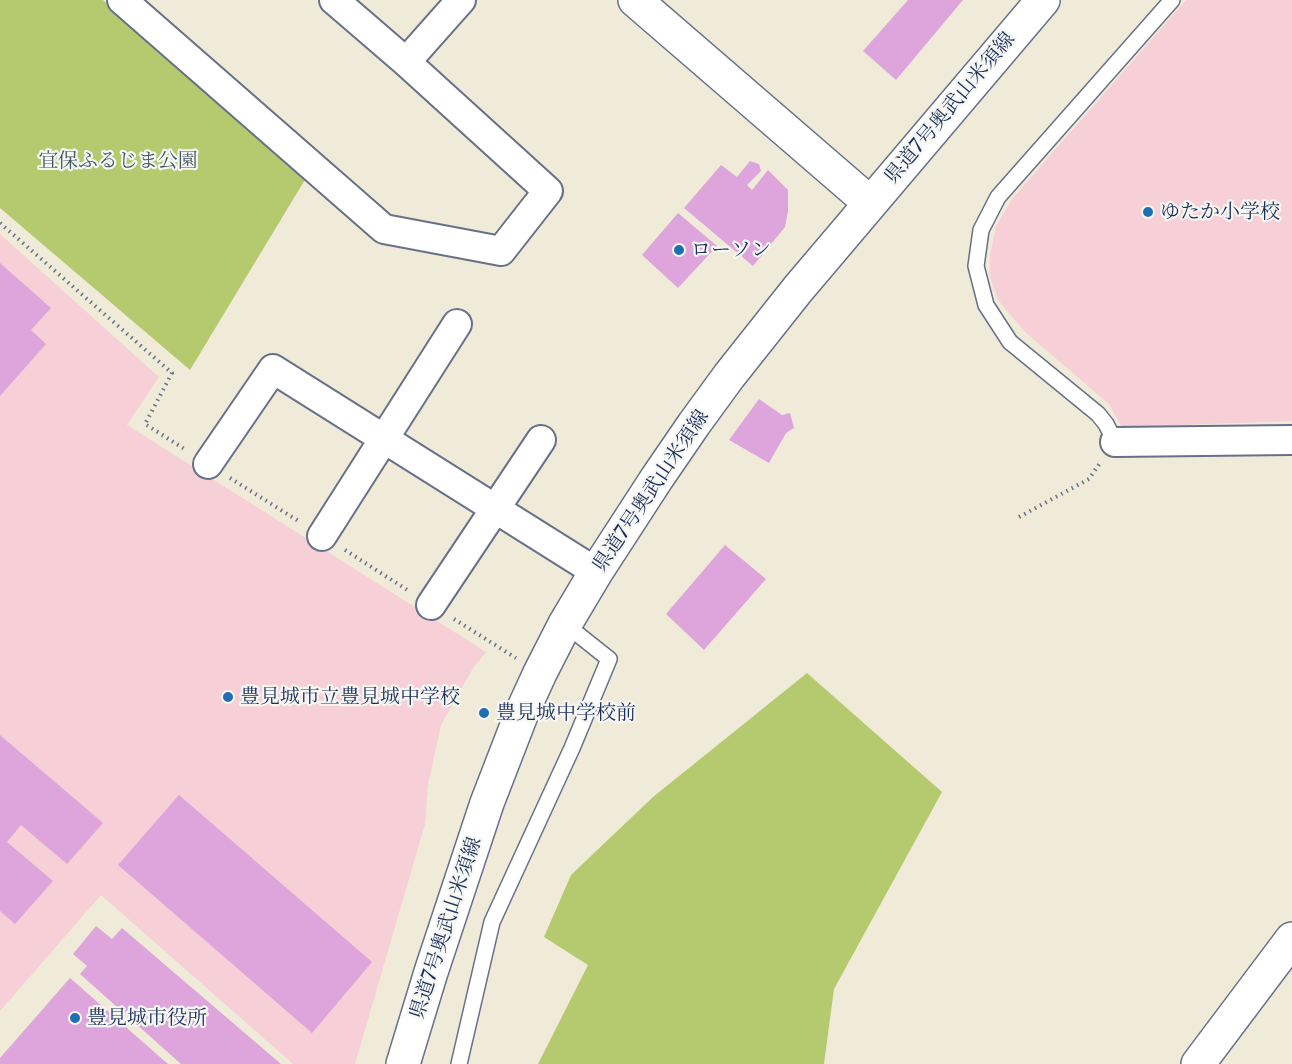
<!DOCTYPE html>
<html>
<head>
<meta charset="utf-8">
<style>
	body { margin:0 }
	canvas { display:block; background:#f0ebd8 }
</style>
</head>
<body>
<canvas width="1292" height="1064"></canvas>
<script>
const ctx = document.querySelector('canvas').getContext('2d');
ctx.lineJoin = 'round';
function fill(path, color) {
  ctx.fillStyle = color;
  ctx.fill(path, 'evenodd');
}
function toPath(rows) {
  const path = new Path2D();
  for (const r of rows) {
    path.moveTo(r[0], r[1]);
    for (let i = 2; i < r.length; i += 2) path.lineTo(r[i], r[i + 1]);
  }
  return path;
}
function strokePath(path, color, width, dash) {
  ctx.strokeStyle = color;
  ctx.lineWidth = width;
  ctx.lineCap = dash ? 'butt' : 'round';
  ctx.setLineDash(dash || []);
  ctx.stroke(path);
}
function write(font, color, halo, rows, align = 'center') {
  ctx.font = font + ' "Libre Caslon Text","Noto Serif JP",serif';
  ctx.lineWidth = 4.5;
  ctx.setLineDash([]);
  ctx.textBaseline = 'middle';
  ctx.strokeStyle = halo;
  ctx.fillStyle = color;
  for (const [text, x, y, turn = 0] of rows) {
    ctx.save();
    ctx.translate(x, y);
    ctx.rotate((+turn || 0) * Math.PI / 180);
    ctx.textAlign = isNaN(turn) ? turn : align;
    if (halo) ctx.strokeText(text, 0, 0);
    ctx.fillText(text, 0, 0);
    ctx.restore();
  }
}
fill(toPath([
	[1186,0,1292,0,1292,421,1122,427,1109,404,1025,332,998,300,990,277,990,256,996,226,1012,199],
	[0,234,159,377,127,425,486,652,473,668,441,725,428,785,425,824,355,1064,293,1064,101,895,0,1011]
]), '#f6cfd7');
fill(toPath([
	[0,0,103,0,306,178,190,370,0,208],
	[807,673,942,792,834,989,824,1064,538,1064,588,965,544,937,571,875,653,797]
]), '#b5ca6e');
fill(toPath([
	[908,0,963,0,896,80,863,51],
	[750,161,759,164,761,171,747,185,752,190,768,170,788,190,788,211,785,227,753,266,684,208,721,165,737,177],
	[678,213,717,246,678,288,642,255],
	[0,263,51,308,31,330,46,344,0,396],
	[759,399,782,415,790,413,794,428,786,433,769,463,729,440],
	[725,545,766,579,704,650,666,614],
	[0,735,103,823,67,864,21,825,7,842,53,881,15,924,0,911],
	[179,795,372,962,312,1033,118,865],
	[96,926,112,939,122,928,281,1064,181,1064,80,974,87,966,73,954],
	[70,978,168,1064,0,1064,0,1058]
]), '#dea5dd');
const service = toPath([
	[1115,442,1106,424,1098,414,1010,342,986,305,976,266,981,230,998,197,1172,0],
	[459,1064,492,922,572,748,609,659,565,624]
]);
const minor = toPath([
	[122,0,384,229,501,251,548,191,406,62,334,0],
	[406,62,461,0],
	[1115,442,1292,440],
	[208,464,273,369,596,572],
	[322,536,457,324],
	[431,605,541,440]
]);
const tertiary = toPath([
	[635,0,870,203],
	[1198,1064,1292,939]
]);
const primary = toPath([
	[403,1064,431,972,487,803,523,710,540,673,565,624,596,572,657,478,694,424,729,376,798,289,1043,0]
]);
strokePath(service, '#667189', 18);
strokePath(minor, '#667189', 32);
strokePath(tertiary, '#667189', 36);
strokePath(primary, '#667189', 36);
strokePath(toPath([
	[0,223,172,373,145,424,186,450],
	[230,478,300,522],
	[1019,517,1089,479,1100,463],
	[345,550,409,591],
	[454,619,516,658]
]), '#667189', 4, [1.5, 4.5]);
strokePath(service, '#fff', 15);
strokePath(minor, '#fff', 28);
strokePath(tertiary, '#fff', 33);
strokePath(primary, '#fff', 33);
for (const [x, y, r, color] of [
	[1148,212,6,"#1f6fb2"],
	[679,250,6,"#1f6fb2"],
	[228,697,6,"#1f6fb2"],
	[484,713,6,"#1f6fb2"],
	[75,1018,6,"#1f6fb2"]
]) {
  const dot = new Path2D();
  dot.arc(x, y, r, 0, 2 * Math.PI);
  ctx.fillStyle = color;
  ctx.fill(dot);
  strokePath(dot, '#f6f6f2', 2);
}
write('20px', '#1b2f5e', '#f6f6f2', [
	["県道7号奥武山米須線",950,108,-50],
	["県道7号奥武山米須線",651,491,-56],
	["県道7号奥武山米須線",446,928,-72]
]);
write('20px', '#425662', '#f6f6f2', [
	["宜保ふるじま公園",118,161]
]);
write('20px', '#1b2f5e', '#f6f6f2', [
	["ゆたか小学校",1160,212],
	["ローソン",691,250],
	["豊見城市立豊見城中学校",240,697],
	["豊見城中学校前",496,713],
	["豊見城市役所",87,1018]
], 'left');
</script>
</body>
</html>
